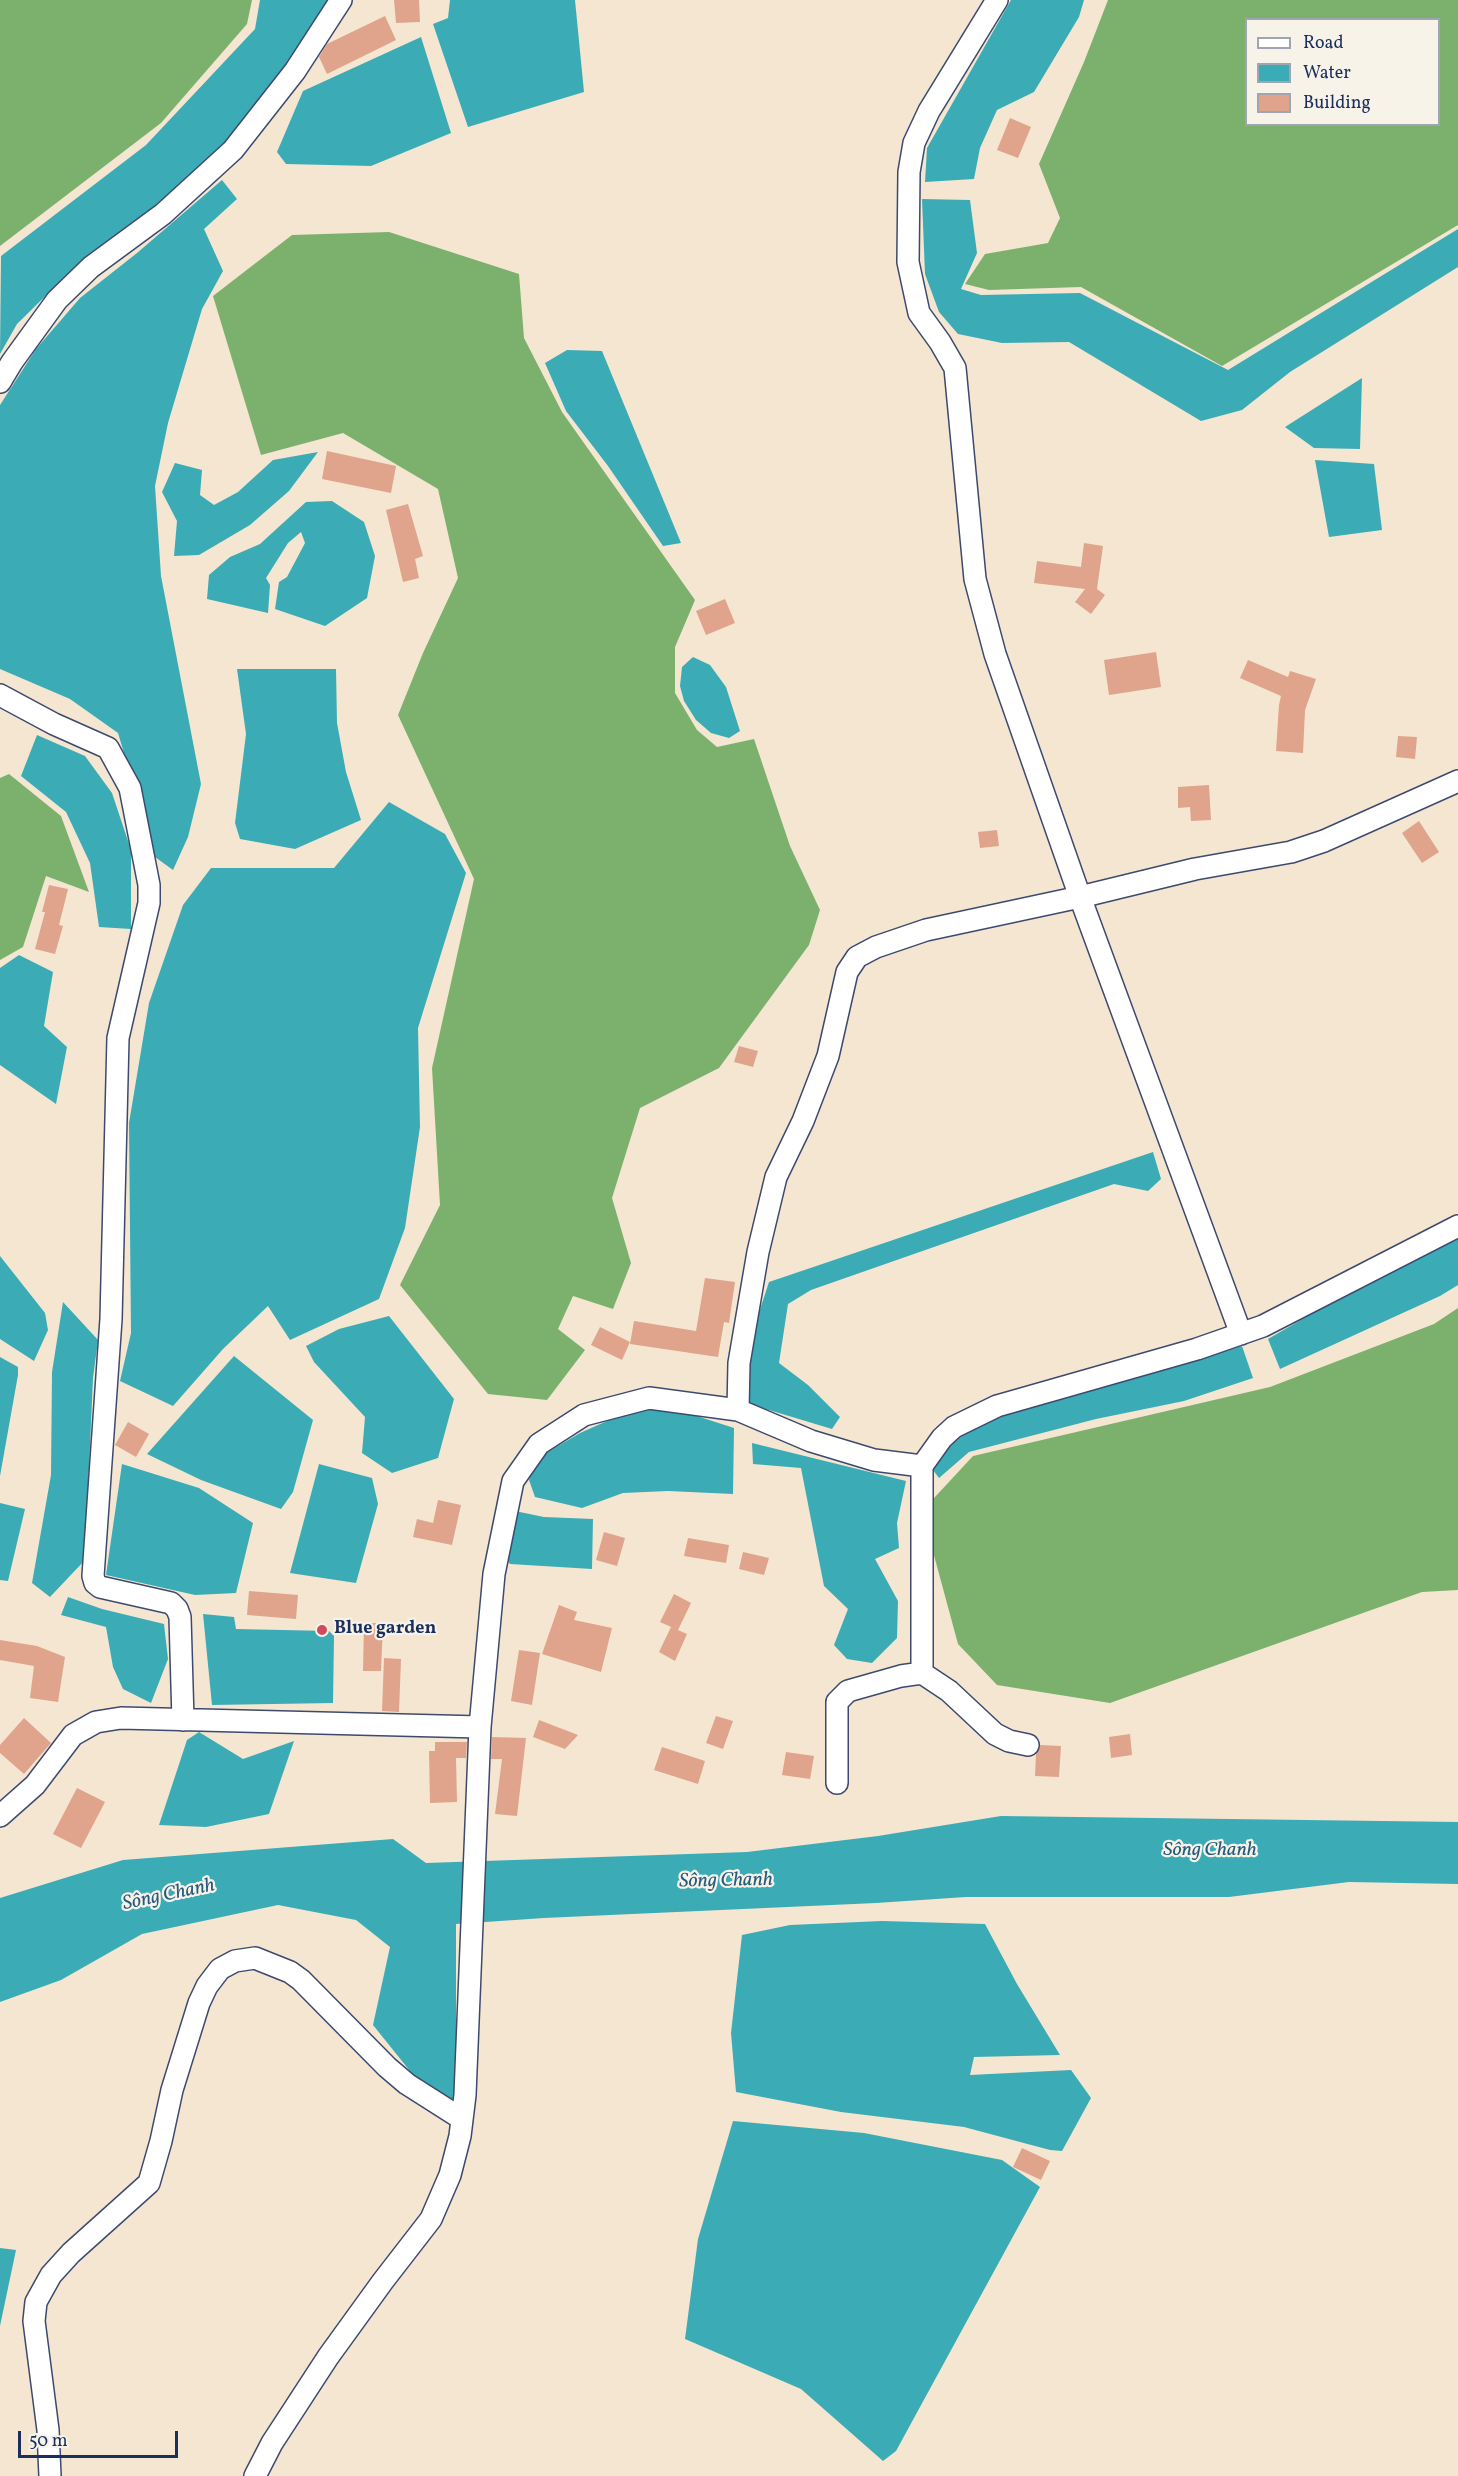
<!DOCTYPE html>
<html>
<head>
<meta charset="utf-8">
<style>
	body { margin:0 }
	#map { position:relative; width:1458px; height:2476px; overflow:hidden; background:#f4e6d1; font-family:Vollkorn,serif }
	canvas { display:block }
	.legend { position:absolute; left:1245px; top:18px; width:195px; height:108px; box-sizing:border-box; background:#f7f3e8; border:2px solid #9fa5b1; margin:0; padding:8px 10px; list-style:none; font-size:18px; color:#1b2f5e }
	.legend li { display:flex; align-items:center; gap:12px; height:30px }
	.legend b { width:30px; border:2px solid #9fa5b1 }
	.scale { position:absolute; left:18px; top:2431px; width:160px; height:27px; box-sizing:border-box; border:3px solid #1b2f5e; border-top:0; padding-left:8px; font-size:18px; line-height:21px; white-space:nowrap; color:#1b2f5e; -webkit-text-stroke:4px #f7f3e8; paint-order:stroke }
</style>
</head>
<body>
<div id="map">
<canvas width="1458" height="2476"></canvas>
<ul class="legend">
<li><b style="height:8px;background:#fff"></b>Road</li>
<li><b style="height:16px;background:#3bacb6"></b>Water</li>
<li><b style="height:16px;background:#dfa48b"></b>Building</li>
</ul>
<div class="scale">50 m</div>
</div>
<script>
const ctx = document.querySelector('canvas').getContext('2d');
ctx.lineJoin = 'round';
function fill(path, color) {
  ctx.fillStyle = color;
  ctx.fill(path, 'evenodd');
}
function toPath(rows) {
  const path = new Path2D();
  for (const r of rows) {
    path.moveTo(r[0], r[1]);
    for (let i = 2; i < r.length; i += 2) path.lineTo(r[i], r[i + 1]);
  }
  return path;
}
function strokePath(path, color, width, dash) {
  ctx.strokeStyle = color;
  ctx.lineWidth = width;
  ctx.lineCap = dash ? 'butt' : 'round';
  ctx.setLineDash(dash || []);
  ctx.stroke(path);
}
function write(font, color, halo, rows, align = 'center') {
  ctx.font = font + ' Vollkorn,serif';
  ctx.lineWidth = 4.5;
  ctx.setLineDash([]);
  ctx.textBaseline = 'middle';
  ctx.strokeStyle = halo;
  ctx.fillStyle = color;
  for (const [text, x, y, turn = 0] of rows) {
    ctx.save();
    ctx.translate(x, y);
    ctx.rotate((+turn || 0) * Math.PI / 180);
    ctx.textAlign = isNaN(turn) ? turn : align;
    if (halo) ctx.strokeText(text, 0, 0);
    ctx.fillText(text, 0, 0);
    ctx.restore();
  }
}
fill(toPath([
	[0,0,252,0,247,24,161,123,0,246],
	[1108,0,1458,0,1458,225,1222,366,1081,287,989,290,965,284,985,254,1048,243,1060,218,1039,164,1084,62],
	[1246,20,1438,20,1438,124,1246,124],
	[389,232,519,274,524,338,562,412,695,600,675,647,675,693,697,730,717,747,754,739,790,846,820,910,809,945,719,1068,640,1108,612,1198,631,1263,613,1309,573,1296,558,1329,585,1350,547,1400,488,1394,400,1285,440,1205,432,1068,474,879,398,715,423,653,458,578,438,489,343,433,261,455,213,296,292,235],
	[9,774,61,816,89,892,46,876,23,947,0,960,0,778],
	[1458,1308,1458,1590,1422,1592,1110,1703,997,1685,958,1644,922,1511,973,1456,1270,1387,1434,1324]
]), '#7cb16d');
fill(toPath([
	[260,0,331,0,273,86,217,153,157,204,86,256,17,324,0,354,1,256,146,145,255,29],
	[450,0,575,0,584,92,468,127,433,24,448,18],
	[1011,0,1084,0,1079,17,1034,92,997,110,980,148,974,179,925,182,927,148],
	[421,37,451,133,371,166,286,164,277,152,303,91],
	[222,180,237,199,204,229,223,271,202,309,168,423,155,486,161,576,201,784,188,837,173,870,155,857,118,733,70,699,0,669,0,405,36,349,80,298,137,253],
	[922,199,970,200,977,253,961,289,981,295,1080,293,1228,370,1458,229,1458,267,1290,372,1242,410,1201,421,1069,342,1002,343,958,334,939,312,925,274],
	[567,350,602,351,681,543,663,546,608,466,566,411,545,363],
	[1362,378,1360,449,1314,448,1285,427],
	[318,452,289,491,250,525,199,555,174,556,177,521,162,492,175,463,202,470,200,495,214,505,238,492,273,460],
	[1315,460,1374,464,1382,530,1329,537],
	[332,501,364,522,375,556,367,598,325,626,275,609,279,582,287,577,305,543,301,532,288,543,266,578,270,585,268,613,207,599,209,575,230,557,260,544,306,502],
	[693,657,710,665,726,687,740,731,729,738,711,733,696,720,684,701,680,686,682,667],
	[237,669,336,669,337,723,346,772,361,820,295,849,240,839,235,823,246,734],
	[37,735,85,756,112,793,131,850,131,929,99,927,90,863,66,812,21,776],
	[389,802,445,834,466,873,418,1028,420,1127,405,1228,379,1299,290,1340,268,1306,223,1349,173,1406,120,1381,131,1333,129,1123,149,1003,183,905,211,868,334,868],
	[19,955,53,972,44,1026,67,1047,56,1104,0,1065,0,968],
	[1153,1152,1161,1179,1148,1191,1114,1184,811,1290,788,1304,779,1363,808,1385,840,1417,832,1429,749,1404,746,1352,769,1282],
	[1458,1229,1458,1285,1440,1296,1280,1369,1268,1339],
	[0,1256,45,1313,48,1330,34,1361,0,1339],
	[63,1302,98,1340,93,1378,85,1560,50,1597,32,1583,51,1475,52,1372],
	[389,1316,454,1399,438,1458,392,1473,362,1453,365,1417,314,1362,306,1346,339,1329],
	[1242,1346,1253,1378,1184,1401,1096,1419,969,1452,939,1478,933,1470,947,1443,983,1422],
	[234,1356,313,1420,293,1492,281,1509,201,1480,147,1454],
	[0,1357,18,1367,18,1375,0,1476],
	[672,1408,734,1428,733,1494,668,1491,623,1493,582,1508,535,1497,529,1480,536,1459,580,1433,634,1409],
	[752,1443,906,1481,897,1523,899,1548,875,1559,898,1601,897,1638,872,1663,847,1659,834,1645,848,1609,824,1586,801,1468,753,1464],
	[122,1464,199,1488,253,1523,236,1593,195,1595,106,1575],
	[319,1464,372,1478,378,1504,356,1583,290,1573],
	[0,1503,25,1509,8,1581,0,1580],
	[510,1510,544,1517,593,1519,592,1569,510,1564,505,1557],
	[68,1597,102,1609,164,1624,168,1659,151,1703,123,1689,113,1667,106,1627,61,1615],
	[203,1614,234,1617,236,1629,329,1631,334,1636,333,1703,212,1705],
	[199,1732,243,1759,294,1741,269,1814,206,1827,159,1825,187,1740],
	[1001,1816,1458,1822,1458,1884,1349,1882,1229,1897,966,1897,876,1903,544,1918,456,1924,456,2103,414,2076,373,2025,390,1947,356,1920,278,1905,142,1934,61,1980,0,2002,0,1898,123,1860,393,1839,426,1863,747,1852,878,1836],
	[882,1921,985,1924,1017,1984,1060,2055,974,2057,970,2075,1071,2070,1091,2098,1062,2151,1050,2150,964,2127,841,2112,736,2092,731,2033,742,1935,790,1925],
	[733,2121,864,2133,1002,2160,1040,2187,896,2451,883,2461,801,2389,685,2339,698,2239],
	[0,2248,16,2250,0,2326]
]), '#3bacb6');
fill(toPath([
	[394,0,419,0,420,22,396,23],
	[385,16,396,40,327,74,319,57,327,44],
	[1010,118,1031,127,1018,158,997,150],
	[327,451,396,466,391,493,322,479],
	[408,504,423,556,415,559,419,578,403,582,386,510],
	[1084,543,1103,546,1097,589,1105,595,1091,614,1075,602,1085,589,1034,583,1037,561,1081,567],
	[725,599,735,623,706,635,696,611],
	[1156,652,1161,687,1109,695,1104,660],
	[1248,660,1288,677,1290,671,1316,679,1305,710,1303,753,1276,751,1279,705,1281,696,1240,678],
	[1398,736,1417,737,1415,759,1396,757],
	[1209,785,1211,820,1191,821,1190,807,1178,808,1178,787],
	[1419,821,1439,852,1422,863,1402,833],
	[997,830,999,846,980,848,978,832],
	[49,885,68,889,59,925,63,926,55,954,35,949,45,912,42,912],
	[739,1046,758,1051,753,1067,734,1062],
	[705,1278,735,1282,729,1323,724,1322,718,1357,630,1344,634,1321,696,1331],
	[600,1327,630,1342,622,1360,591,1345],
	[128,1422,149,1434,136,1457,115,1445],
	[438,1500,461,1505,452,1545,413,1537,417,1519,433,1523],
	[604,1532,625,1538,617,1566,596,1560],
	[688,1538,729,1545,726,1563,684,1556],
	[743,1552,769,1558,764,1575,739,1569],
	[249,1591,298,1595,296,1619,247,1615],
	[674,1594,691,1603,678,1630,660,1622],
	[559,1605,577,1612,574,1620,612,1628,601,1672,542,1654],
	[364,1623,383,1623,381,1671,363,1671],
	[671,1627,687,1634,675,1661,659,1652],
	[0,1640,37,1646,65,1657,58,1702,30,1698,34,1666,0,1660],
	[519,1650,540,1653,532,1705,511,1701],
	[384,1658,401,1659,399,1712,382,1711],
	[716,1716,733,1721,723,1749,706,1743],
	[24,1718,51,1743,24,1774,0,1753,0,1745],
	[539,1720,578,1735,565,1749,533,1737],
	[1130,1734,1132,1755,1111,1758,1109,1737],
	[492,1737,526,1738,517,1816,495,1814,502,1759,491,1759],
	[435,1742,467,1742,466,1758,456,1758,457,1802,430,1803,429,1751,435,1751],
	[1040,1745,1061,1746,1059,1777,1035,1776,1036,1754],
	[662,1747,705,1761,698,1784,654,1770],
	[786,1752,814,1756,810,1779,782,1775],
	[77,1788,105,1802,81,1848,53,1834],
	[1022,2148,1050,2161,1041,2180,1013,2167]
]), '#dfa48b');
const minor = toPath([
	[997,0,929,111,914,143,909,172,908,262,919,313,940,342,955,368,975,579,995,654,1080,897,1241,1334],
	[0,382,12,362,57,300,91,267,163,214,233,150,295,71,341,0],
	[0,695,54,724,108,748,130,788,149,885,149,903,118,1038,111,1319,93,1576,95,1583,100,1587,171,1603,177,1609,180,1617,183,1720],
	[738,1410,739,1363,758,1252,776,1177,803,1121,828,1056,847,972,857,957,876,947,926,930,1080,897,1195,869,1291,852,1324,841,1458,781],
	[922,1673,922,1466,942,1438,954,1427,997,1406,1197,1349,1263,1326,1458,1226],
	[837,1783,837,1702,848,1691,901,1676,922,1673,949,1691,995,1734,1009,1741,1028,1745],
	[0,1816,35,1785,73,1735,96,1722,121,1718,480,1727],
	[50,2476,48,2430,34,2321,36,2302,51,2275,71,2253,149,2183,161,2141,172,2090,199,2003,207,1986,220,1969,235,1961,255,1958,290,1972,301,1980,387,2067,407,2084,462,2119],
	[255,2476,272,2443,328,2357,383,2281,431,2219,450,2175,460,2136,465,2095,480,1727,494,1574,513,1481,539,1444,584,1415,649,1398,738,1410,811,1441,874,1460,922,1466]
]);
strokePath(minor, '#3c4a6f', 24);
strokePath(minor, '#fff', 21);
for (const [x, y, r, color] of [
	[322,1630,6,"#d1495b"]
]) {
  const dot = new Path2D();
  dot.arc(x, y, r, 0, 2 * Math.PI);
  ctx.fillStyle = color;
  ctx.fill(dot);
  strokePath(dot, '#f7f3e8', 2);
}
write('bold 18px', '#1b2f5e', '#f7f3e8', [
	["Blue garden",334,1630]
], 'left');
write('italic 20px', '#265b7d', '#f7f3e8', [
	["Sông Chanh",1210,1851],
	["Sông Chanh",726,1882,-1],
	["Sông Chanh",169,1896,-12]
]);
</script>
</body>
</html>
